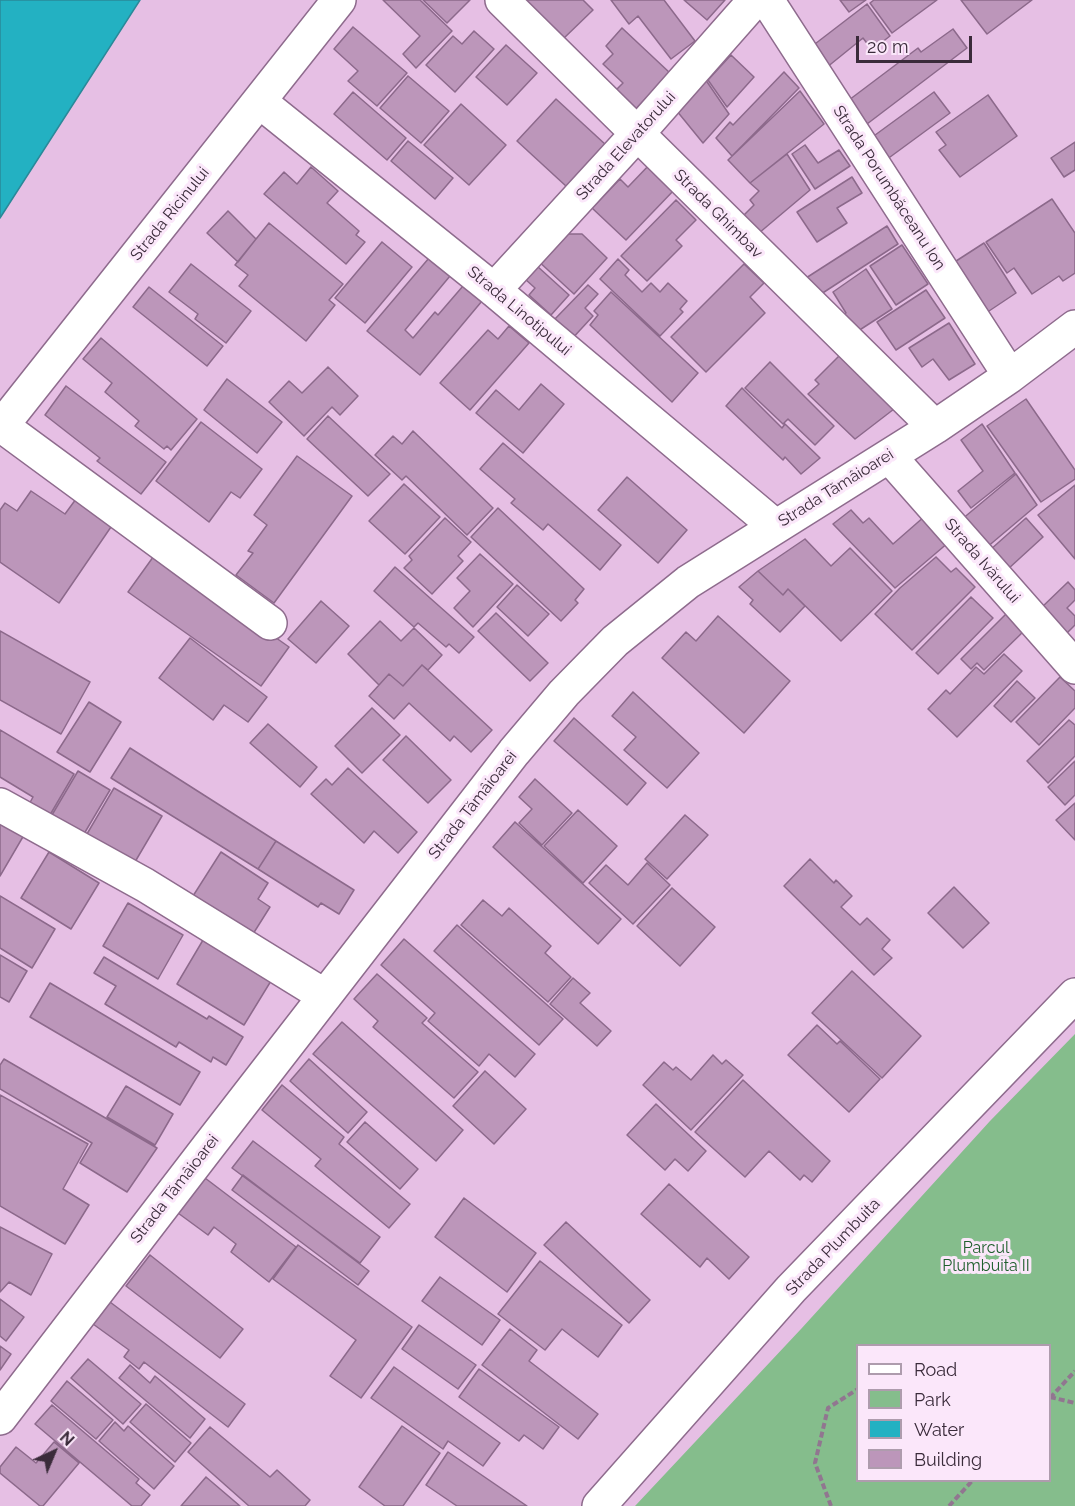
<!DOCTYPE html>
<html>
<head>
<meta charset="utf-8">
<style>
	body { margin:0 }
	#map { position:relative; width:1075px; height:1506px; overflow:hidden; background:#e6bfe4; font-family:Raleway,sans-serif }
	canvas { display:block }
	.legend { position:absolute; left:856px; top:1344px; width:195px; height:138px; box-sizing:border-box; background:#fbe7fa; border:2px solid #ae9cad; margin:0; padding:8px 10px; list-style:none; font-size:18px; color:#3a2b3a }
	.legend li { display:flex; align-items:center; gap:12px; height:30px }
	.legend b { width:30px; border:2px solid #ae9cad }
	.north { position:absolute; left:24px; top:1422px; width:60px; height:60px; -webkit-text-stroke:4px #fbe7fa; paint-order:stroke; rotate:44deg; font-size:16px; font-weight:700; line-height:24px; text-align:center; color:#3a2b3a }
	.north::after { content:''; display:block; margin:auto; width:21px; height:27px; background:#3a2b3a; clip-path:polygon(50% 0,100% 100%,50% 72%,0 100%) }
	.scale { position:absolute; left:856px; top:36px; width:116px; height:27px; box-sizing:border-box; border:3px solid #3a2b3a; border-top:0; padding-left:8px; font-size:18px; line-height:21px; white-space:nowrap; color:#3a2b3a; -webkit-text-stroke:4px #fbe7fa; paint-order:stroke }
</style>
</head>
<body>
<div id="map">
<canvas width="1075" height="1506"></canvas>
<ul class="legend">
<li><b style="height:8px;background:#fff"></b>Road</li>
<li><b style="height:16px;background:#85bd8c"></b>Park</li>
<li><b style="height:16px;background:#23b1c2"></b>Water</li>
<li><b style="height:16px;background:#bc96ba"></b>Building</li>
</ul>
<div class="north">N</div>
<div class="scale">20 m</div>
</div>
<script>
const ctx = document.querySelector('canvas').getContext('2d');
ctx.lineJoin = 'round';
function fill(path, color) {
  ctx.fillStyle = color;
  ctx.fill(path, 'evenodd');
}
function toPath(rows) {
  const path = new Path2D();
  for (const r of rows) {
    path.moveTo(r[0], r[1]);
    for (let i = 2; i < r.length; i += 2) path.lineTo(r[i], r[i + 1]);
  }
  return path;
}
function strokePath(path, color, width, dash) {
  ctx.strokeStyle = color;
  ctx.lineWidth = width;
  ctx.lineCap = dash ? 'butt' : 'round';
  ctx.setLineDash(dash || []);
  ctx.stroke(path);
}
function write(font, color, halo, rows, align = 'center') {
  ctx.font = font + ' Raleway,sans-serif';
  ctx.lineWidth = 6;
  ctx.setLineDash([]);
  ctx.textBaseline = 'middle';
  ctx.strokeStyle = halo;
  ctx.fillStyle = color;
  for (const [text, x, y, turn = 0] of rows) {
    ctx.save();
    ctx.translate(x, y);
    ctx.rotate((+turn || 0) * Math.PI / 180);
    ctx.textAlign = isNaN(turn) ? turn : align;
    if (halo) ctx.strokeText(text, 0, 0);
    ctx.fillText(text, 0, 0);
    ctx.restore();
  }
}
fill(toPath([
	[1075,1034,1075,1506,635,1506,801,1329,990,1121],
	[858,1346,1050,1346,1050,1480,858,1480]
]), '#85bd8c');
const water = toPath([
	[0,0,140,0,0,218,0,0]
]);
fill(water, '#23b1c2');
strokePath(water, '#2a8999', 1.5);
const building = toPath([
	[383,0,420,0,452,31,416,68,403,54,420,36,383,0],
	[423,0,470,0,447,23,423,0],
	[524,0,583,0,593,10,562,40,524,0],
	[611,0,664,0,695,41,671,59,638,16,629,24,611,0],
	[684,0,725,0,707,20,684,0],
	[840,0,866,0,849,12,840,0],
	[874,0,937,0,892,33,870,3,874,0],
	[961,0,1032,0,987,34,961,0],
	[867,4,890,36,872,50,863,38,826,68,811,47,867,4],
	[353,27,407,73,377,106,348,81,358,71,334,49,353,27],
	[622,28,670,73,630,115,610,96,623,83,603,64,613,54,606,46,622,28],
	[953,29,967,48,867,124,849,100,918,48,921,52,953,29],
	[474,31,494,49,455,92,426,65,453,36,462,44,474,31],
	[506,45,537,73,507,105,476,77,506,45],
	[731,55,754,77,727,107,708,80,731,55],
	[784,72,799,88,732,156,716,138,730,122,733,125,784,72],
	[701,73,729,114,703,143,672,105,701,73],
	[408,76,449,111,421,143,380,108,408,76],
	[800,91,824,124,750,183,728,160,800,91],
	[353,92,406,138,387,160,334,114,353,92],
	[934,92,950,113,886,160,871,138,934,92],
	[988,95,1017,136,960,177,939,150,946,145,936,132,988,95],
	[556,99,606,145,567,187,517,141,556,99],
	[461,104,506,145,469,185,424,145,461,104],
	[408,141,453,178,435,199,391,161,408,141],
	[1075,142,1075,170,1064,177,1051,158,1075,142],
	[805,145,818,163,839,150,850,166,815,189,792,154,805,145],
	[787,154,810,190,759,233,743,216,754,205,750,200,759,191,750,183,787,154],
	[651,163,676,188,626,240,592,208,620,179,628,187,651,163],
	[311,167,338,191,327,203,359,231,356,235,365,242,346,264,264,194,284,172,297,184,311,167],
	[852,177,862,193,837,208,847,223,817,242,797,212,852,177],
	[1052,199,1075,233,1075,273,1063,281,1059,276,1032,294,1014,268,1007,273,986,242,1052,199],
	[676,200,696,220,676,240,682,246,647,281,621,256,676,200],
	[228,211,256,239,238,262,207,233,228,211],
	[269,223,343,284,329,300,335,305,306,341,239,286,248,275,235,265,269,223],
	[887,226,898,244,818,296,806,278,887,226],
	[559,234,582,234,607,258,574,294,536,259,559,234],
	[382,242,412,267,365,323,335,298,382,242],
	[984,243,1016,293,986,313,953,263,984,243],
	[902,245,928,284,896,305,870,266,902,245],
	[429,258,450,276,405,330,413,338,435,312,438,315,463,286,482,301,420,375,367,331,429,258],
	[618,259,629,270,625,275,642,292,651,283,660,292,668,283,687,301,680,309,683,312,660,336,600,279,618,259],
	[191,264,251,311,226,343,195,319,198,314,169,292,191,264],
	[744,264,764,283,750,297,765,313,706,372,671,337,744,264],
	[537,266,569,295,551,315,529,295,535,288,525,279,537,266],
	[866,269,892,309,855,333,843,315,846,313,833,292,866,269],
	[588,285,598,294,585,308,593,316,570,341,551,323,588,285],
	[149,287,223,346,207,366,133,307,149,287],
	[926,290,945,318,896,350,877,322,926,290],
	[611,292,698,373,672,402,590,325,598,315,594,311,611,292],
	[949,323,975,364,949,380,933,359,922,367,909,348,949,323],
	[509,326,529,343,470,410,440,383,488,330,498,339,509,326],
	[101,338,197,419,171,450,167,446,164,449,135,426,139,421,105,392,112,383,83,359,101,338],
	[840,355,894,409,855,439,808,394,819,384,815,380,840,355],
	[770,362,834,426,815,445,788,419,783,424,745,388,770,362],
	[328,367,358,396,340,415,332,407,304,436,269,402,289,381,302,393,328,367],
	[227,379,282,422,257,453,204,410,227,379],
	[541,384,564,404,523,453,476,413,496,390,519,410,541,384],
	[66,386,166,462,141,494,97,461,100,458,45,415,66,386],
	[742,388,782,428,785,424,820,458,801,474,785,457,783,460,726,406,742,388],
	[1026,399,1075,470,1075,479,1041,502,987,426,1026,399],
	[328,416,390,474,368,496,307,439,328,416],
	[201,422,262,469,240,498,231,492,209,522,156,481,201,422],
	[982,424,1015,473,971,508,958,491,983,471,961,440,982,424],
	[413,431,493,508,467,535,406,476,402,480,375,455,393,436,402,444,413,431],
	[503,443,621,545,600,570,548,524,543,530,511,503,515,499,480,469,503,443],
	[297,456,352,496,274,603,236,575,253,553,248,551,267,525,254,515,297,456],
	[1016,474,1037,505,986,548,961,520,1016,474],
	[627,477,687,530,658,563,598,510,627,477],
	[404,484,440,517,405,554,369,521,404,484],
	[1075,485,1075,559,1038,515,1075,485],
	[31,491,65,514,76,499,113,524,59,603,0,562,0,510,5,503,17,511,31,491],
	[498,508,584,589,575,600,578,603,561,621,471,537,498,508],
	[851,510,863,523,869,518,893,544,925,516,949,542,895,588,833,524,851,510],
	[445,518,471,542,458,556,463,561,432,594,404,568,412,560,409,556,445,518],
	[1026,518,1043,537,1008,569,990,550,1026,518],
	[805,539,831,566,850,548,892,591,841,641,788,589,783,595,758,571,805,539],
	[156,553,289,647,261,686,128,592,156,553],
	[480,554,513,584,473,627,454,608,470,591,457,578,480,554],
	[936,557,951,572,956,568,975,587,912,650,875,614,900,588,936,557],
	[395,567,474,637,459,653,449,644,446,647,418,623,414,627,374,591,395,567],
	[758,571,783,595,788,589,805,606,780,632,750,604,753,600,739,587,758,571],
	[1068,582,1075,590,1075,600,1067,608,1075,616,1075,625,1065,635,1040,609,1068,582],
	[517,585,549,614,528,636,497,607,517,585],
	[971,597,993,618,938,674,916,653,971,597],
	[321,601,349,626,316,663,288,639,321,601],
	[1010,610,1027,628,984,670,977,663,971,669,961,659,1010,610],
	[496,613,548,663,530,681,478,631,496,613],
	[718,616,790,681,744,733,662,658,686,632,696,641,718,616],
	[380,621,401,641,414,628,442,655,428,670,422,665,403,686,389,674,379,685,348,654,380,621],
	[0,631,90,682,61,734,0,700,0,631],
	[190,638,267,697,248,722,224,705,213,720,159,678,190,638],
	[1004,654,1022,671,957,737,928,709,946,690,950,694,976,667,984,674,1004,654],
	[422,665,492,730,471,752,454,736,450,741,409,703,394,719,369,696,389,674,403,686,422,665],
	[1060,677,1075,691,1075,708,1039,745,1016,722,1060,677],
	[1017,681,1035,698,1011,722,994,706,1017,681],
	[633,692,699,753,667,788,624,750,636,737,612,716,633,692],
	[89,702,121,722,90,772,57,752,89,702],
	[372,708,400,735,362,773,335,746,372,708],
	[574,718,646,783,627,805,554,741,574,718],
	[1069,720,1075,725,1075,756,1048,783,1027,761,1069,720],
	[268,724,317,767,300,787,250,743,268,724],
	[0,730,74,774,47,820,27,808,33,797,0,777,0,730],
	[406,736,451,780,428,803,383,760,406,736],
	[130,748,276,841,258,869,111,778,130,748],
	[1075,761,1075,795,1065,805,1048,787,1075,761],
	[348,768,417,832,398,853,374,831,364,843,311,794,326,779,332,785,348,768],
	[78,771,110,790,81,839,49,820,78,771],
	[535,779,572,813,542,845,519,823,532,809,519,797,535,779],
	[114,788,162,816,132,867,84,839,114,788],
	[1075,803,1075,840,1056,820,1075,803],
	[578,810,617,846,583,883,544,846,578,810],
	[685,815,708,835,667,879,645,859,685,815],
	[0,821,24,835,0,876,0,821],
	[515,822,621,919,598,944,493,847,515,822],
	[276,841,354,890,339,914,321,903,318,907,258,869,276,841],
	[49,852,99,883,71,929,21,898,49,852],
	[221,852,268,883,258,899,270,907,253,934,193,896,221,852],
	[810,859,834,883,836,880,852,896,841,907,860,925,867,918,890,940,882,949,892,958,874,975,784,886,810,859],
	[647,863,670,885,633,924,589,883,606,865,628,885,647,863],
	[954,887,989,923,963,948,928,913,954,887],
	[672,888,715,927,680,966,637,926,672,888],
	[0,896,55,929,32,968,0,948,0,896],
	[483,900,502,916,509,908,551,946,545,953,571,977,548,1002,461,925,483,900],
	[128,903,183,935,158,979,103,946,128,903],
	[457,925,563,1019,539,1045,434,951,457,925],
	[206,935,274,976,244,1025,177,984,206,935],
	[404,939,535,1054,515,1077,489,1054,479,1066,428,1021,435,1013,381,965,404,939],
	[0,955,27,971,9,1002,0,997,0,955],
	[104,957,207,1019,209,1016,243,1037,226,1065,213,1057,211,1062,179,1042,176,1047,105,1004,116,986,94,973,104,957],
	[852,971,921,1036,882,1078,812,1013,852,971],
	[377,974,427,1018,422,1023,478,1072,454,1098,373,1027,378,1021,354,999,377,974],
	[573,978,590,993,580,1003,611,1031,597,1046,550,1004,573,978],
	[50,983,200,1072,180,1105,30,1017,50,983],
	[342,1022,463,1130,436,1161,313,1054,342,1022],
	[817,1025,837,1044,840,1041,880,1079,849,1112,788,1055,817,1025],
	[713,1055,722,1064,726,1060,743,1075,691,1130,643,1085,664,1062,673,1070,676,1067,691,1080,713,1055],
	[4,1059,157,1148,127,1192,80,1163,92,1143,0,1089,0,1065,4,1059],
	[309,1059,367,1112,348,1133,290,1081,309,1059],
	[485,1071,526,1109,494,1144,453,1106,485,1071],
	[743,1080,830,1161,812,1182,804,1175,800,1180,769,1151,745,1177,695,1132,743,1080],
	[282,1085,344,1137,339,1144,410,1204,389,1228,315,1166,321,1159,262,1110,282,1085],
	[126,1086,173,1114,155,1145,107,1117,126,1086],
	[0,1095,88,1144,63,1189,89,1205,65,1244,0,1206,0,1095],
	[656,1104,706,1151,688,1171,675,1159,665,1170,627,1135,656,1104],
	[365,1122,418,1169,400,1189,347,1142,365,1122],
	[253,1141,380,1237,360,1263,232,1168,253,1141],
	[243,1175,369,1271,358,1285,232,1190,243,1175],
	[205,1178,296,1247,269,1282,231,1252,236,1244,214,1227,208,1235,178,1213,205,1178],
	[669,1184,749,1257,729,1279,707,1258,700,1267,641,1214,669,1184],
	[464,1198,536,1253,507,1292,435,1237,464,1198],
	[566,1222,650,1300,629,1323,544,1245,566,1222],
	[0,1227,52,1254,31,1295,9,1282,0,1292,0,1227],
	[298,1245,412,1327,361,1398,330,1376,356,1340,273,1279,298,1245],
	[150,1255,243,1329,220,1358,126,1286,150,1255],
	[540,1261,622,1325,598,1357,562,1329,545,1350,498,1314,540,1261],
	[440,1277,500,1320,482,1345,422,1301,440,1277],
	[0,1299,24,1317,6,1341,0,1336,0,1299],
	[110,1302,245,1404,228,1427,144,1362,139,1369,124,1357,129,1350,93,1324,110,1302],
	[419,1325,476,1365,458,1389,402,1349,419,1325],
	[510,1329,537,1350,529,1361,598,1414,578,1439,482,1365,510,1329],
	[0,1346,11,1354,0,1370,0,1346],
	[88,1359,141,1404,123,1424,71,1378,88,1359],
	[130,1365,150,1383,155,1376,205,1419,190,1438,119,1378,130,1365],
	[394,1367,500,1443,483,1466,448,1441,443,1449,371,1398,394,1367],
	[479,1369,559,1427,543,1449,524,1435,519,1441,459,1397,479,1369],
	[67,1381,113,1420,96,1439,51,1401,67,1381],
	[146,1404,191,1443,175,1462,130,1422,146,1404],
	[52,1405,139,1479,136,1483,150,1495,141,1506,132,1506,35,1424,52,1405],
	[115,1422,124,1431,128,1426,174,1466,154,1489,99,1441,115,1422],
	[402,1426,440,1453,403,1506,385,1506,359,1487,402,1426],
	[210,1427,270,1477,277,1470,310,1500,305,1506,249,1506,188,1452,210,1427],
	[54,1442,79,1463,43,1506,40,1506,0,1473,0,1467,16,1447,36,1463,54,1442],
	[448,1452,527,1506,457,1506,426,1485,448,1452],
	[206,1477,240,1506,181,1506,206,1477]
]);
fill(building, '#bc96ba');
strokePath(building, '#8c698b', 1.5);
const minor = toPath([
	[502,0,935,427],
	[767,0,1010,376],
	[259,101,494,290,775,526],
	[494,290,637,134,755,0],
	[2,426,270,623],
	[0,428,339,0],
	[889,456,1075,667],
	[0,805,145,885,325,996],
	[0,1418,208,1147,514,752,564,693,615,641,688,582,935,427,1010,376,1075,327],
	[599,1506,791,1289,1075,995]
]);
strokePath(minor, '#8e6b8d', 36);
strokePath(toPath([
	[1050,1397,1075,1403],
	[1050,1398,1075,1371],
	[831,1506,815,1463,828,1408,858,1389],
	[949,1506,973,1480]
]), '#917690', 4, [6, 3]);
strokePath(minor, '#fff', 33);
write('16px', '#3a2b3a', '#fbe7fa', [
	["Strada Elevatorului",626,146,-48],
	["Strada Porumbăceanu Ion",889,188,57],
	["Strada Ricinului",170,214,-51],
	["Strada Ghimbav",718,214,45],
	["Strada Linotipului",519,311,40],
	["Strada Tămâioarei",836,488,-32],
	["Strada Ivărului",982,561,49],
	["Strada Tămâioarei",473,805,-52],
	["Strada Tămâioarei",175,1189,-52],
	["Strada Plumbuita",833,1247,-46]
]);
write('16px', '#1f5f2d', '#fbe7fa', [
	["Parcul",986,1248],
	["Plumbuita II",986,1266]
]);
</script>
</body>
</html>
